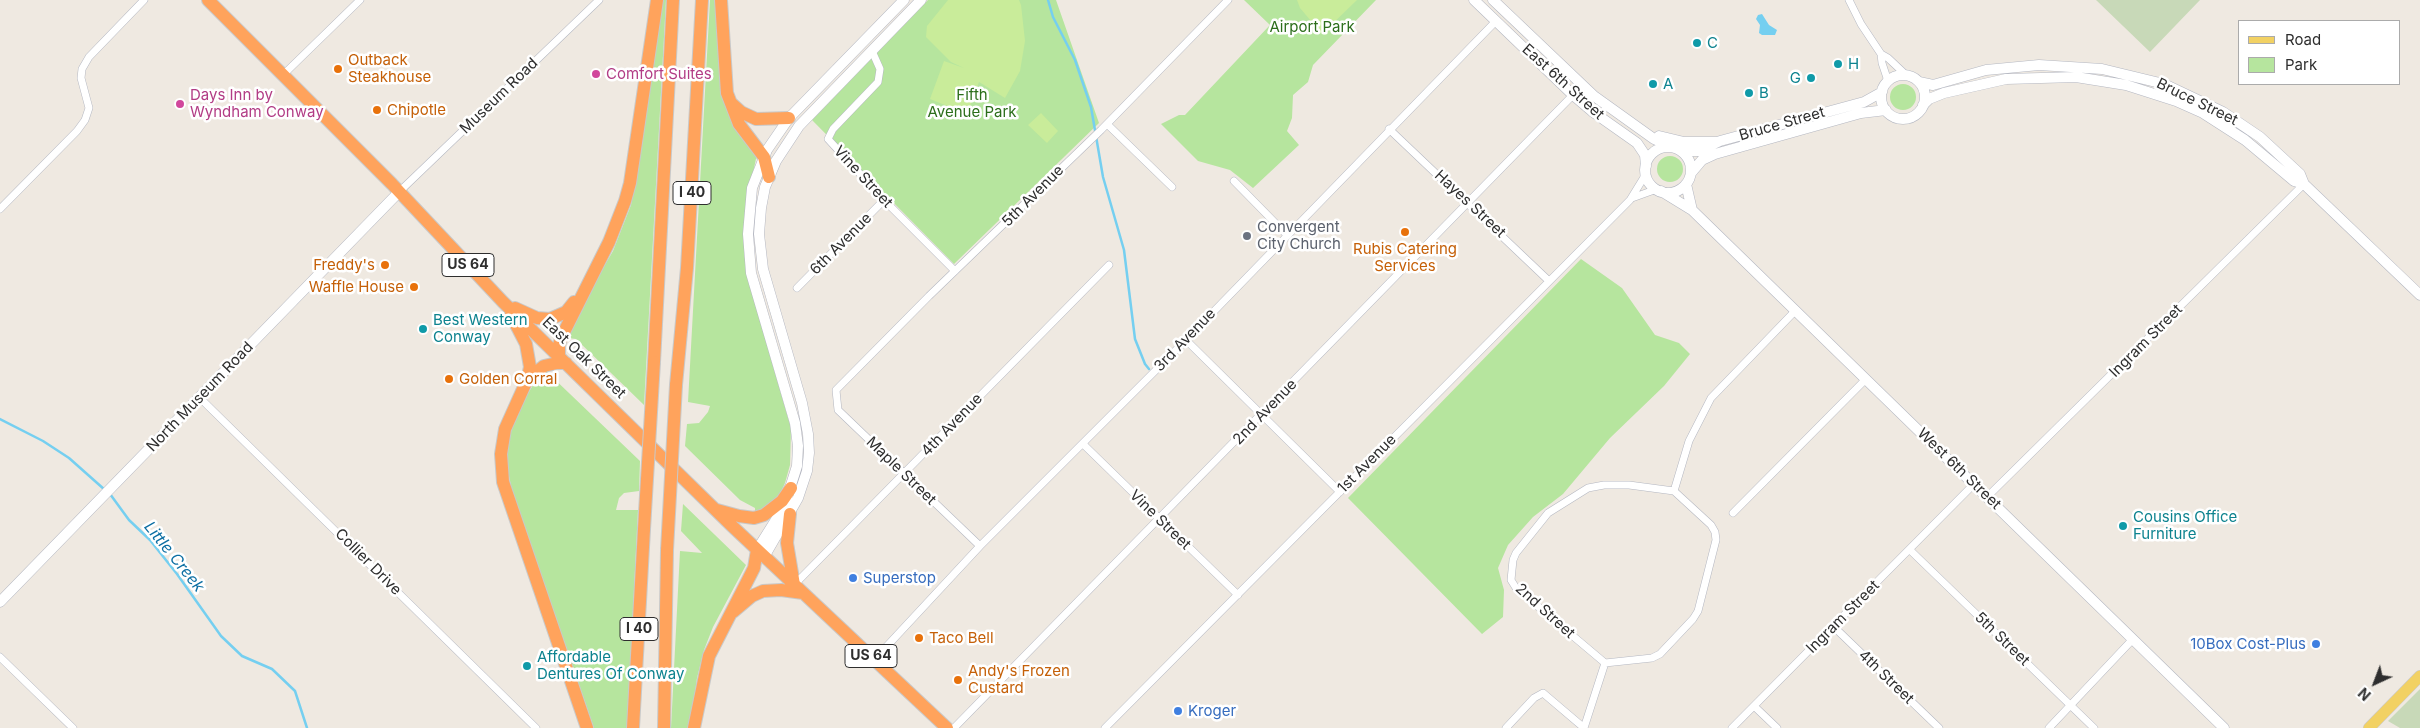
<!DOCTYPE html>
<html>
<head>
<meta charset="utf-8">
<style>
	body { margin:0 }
	#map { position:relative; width:2420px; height:728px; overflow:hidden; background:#efe9e1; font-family:Inter,sans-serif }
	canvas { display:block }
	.legend { position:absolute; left:2238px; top:20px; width:162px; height:65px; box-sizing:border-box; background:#fff; border:1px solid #ababab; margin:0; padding:6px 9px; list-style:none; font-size:15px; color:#2e2e2e }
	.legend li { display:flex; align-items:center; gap:10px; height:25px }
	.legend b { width:25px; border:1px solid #ababab }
	.north { position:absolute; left:2350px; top:658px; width:50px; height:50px; -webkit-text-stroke:4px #fff; paint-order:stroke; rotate:223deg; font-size:14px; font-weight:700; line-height:20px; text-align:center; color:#2e2e2e }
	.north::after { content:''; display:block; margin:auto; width:18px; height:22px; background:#2e2e2e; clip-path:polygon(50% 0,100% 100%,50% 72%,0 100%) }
</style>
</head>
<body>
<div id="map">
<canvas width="2420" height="728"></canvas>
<ul class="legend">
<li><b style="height:6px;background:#f2d163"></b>Road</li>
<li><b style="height:14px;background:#b6e59e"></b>Park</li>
</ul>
<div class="north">N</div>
</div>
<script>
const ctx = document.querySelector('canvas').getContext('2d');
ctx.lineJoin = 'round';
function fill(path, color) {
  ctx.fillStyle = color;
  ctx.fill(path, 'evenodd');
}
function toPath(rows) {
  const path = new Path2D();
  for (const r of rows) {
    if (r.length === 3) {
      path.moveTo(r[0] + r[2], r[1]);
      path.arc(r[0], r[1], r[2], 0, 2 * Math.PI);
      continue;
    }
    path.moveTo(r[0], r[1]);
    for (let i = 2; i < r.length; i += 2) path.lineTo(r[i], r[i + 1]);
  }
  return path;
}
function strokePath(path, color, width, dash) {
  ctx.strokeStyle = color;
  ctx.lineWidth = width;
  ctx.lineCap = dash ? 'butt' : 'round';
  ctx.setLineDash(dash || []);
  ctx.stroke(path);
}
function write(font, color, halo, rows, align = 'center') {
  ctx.font = font + ' Inter,sans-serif';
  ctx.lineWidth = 5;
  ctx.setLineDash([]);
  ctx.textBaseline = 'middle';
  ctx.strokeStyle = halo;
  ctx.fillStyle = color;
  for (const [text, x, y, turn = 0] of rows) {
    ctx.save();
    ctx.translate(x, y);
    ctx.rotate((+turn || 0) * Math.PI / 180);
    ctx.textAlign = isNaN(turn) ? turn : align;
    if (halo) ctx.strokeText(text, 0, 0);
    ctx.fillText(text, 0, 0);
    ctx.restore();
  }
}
fill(toPath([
	[662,0,666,0,644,405,576,339,568,338,564,335,613,251,631,205],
	[710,0,718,0,725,96,757,154,745,211,744,253,751,290,791,428,790,465,785,483,777,500,755,515,755,508,740,500,685,446,687,424,699,423,708,412,710,406,688,402],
	[928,0,1056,0,1099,123,954,264,812,120],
	[1244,0,1376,0,1313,65,1308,82,1293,95,1292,118,1287,131,1299,145,1253,188,1230,170,1198,161,1161,124,1179,115,1185,115,1270,25],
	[1903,97,13],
	[1670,169,13],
	[1581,259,1622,288,1655,335,1679,343,1690,354,1664,386,1610,438,1563,494,1533,517,1508,545,1498,568,1504,590,1503,617,1482,634,1348,498],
	[546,371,640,461,639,491,624,493,619,498,616,510,638,510,627,728,594,728,512,491,506,461,508,435,516,413,538,377],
	[683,504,746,565,713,627,704,650,697,678,690,728,671,728,680,551,702,553,681,531]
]), '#b6e59e');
fill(toPath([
	[2096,0,2200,0,2150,52],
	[2420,689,2420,728,2400,728,2388,721]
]), '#c8d9b8');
fill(toPath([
	[948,0,1019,0,1021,5,1025,41,1020,71,1005,98,979,82,967,114,930,99,944,61,964,68,951,62,926,37,927,26],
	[1297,0,1357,0,1322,34,1300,8],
	[1041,113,1058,131,1047,143,1028,125]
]), '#c9ec9a');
fill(toPath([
	[1762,14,1769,25,1777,30,1775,35,1762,35,1759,33,1760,25,1756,19,1758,15]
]), '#75cff0');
strokePath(toPath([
	[1048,0,1053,17,1075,60,1091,107,1103,177,1124,250,1135,339,1145,364,1149,369],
	[0,419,43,441,69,458,105,490],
	[110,494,129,520,150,540,177,574,221,636,242,656,272,669,295,691,307,728]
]), '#75cff0', 2.5);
const street = toPath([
	[1849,0,1861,24,1881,54,1888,58,1906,75],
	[872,51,880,69,878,82,833,129,828,139,884,200,955,271],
	[1881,54,1882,63,1888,81],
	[284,74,360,0],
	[1107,124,1172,187],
	[1389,129,1549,281],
	[1234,181,1287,235],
	[399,192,599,0],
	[1632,198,1657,189],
	[0,209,77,131,85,120,89,108,81,78,82,69,89,57,144,0],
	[797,288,884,200],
	[1186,340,1340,492],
	[200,398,536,728],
	[1083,444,1238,595],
	[1604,485,1629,485,1674,491,1711,525,1715,532,1716,540,1698,611,1693,619,1660,654,1652,658,1605,663,1516,588,1511,580,1513,560,1516,553,1548,513,1588,488,1604,485],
	[1674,491,1689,441,1711,398,1796,310],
	[1987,497,2304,184],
	[1733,513,1866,379],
	[980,546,838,410,836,390,929,296,1101,130,1228,0],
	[1910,550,2094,728],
	[794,585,1109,265],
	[1834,627,1939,728],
	[0,657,73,728],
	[874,660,980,546,1186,340,1496,21],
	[1754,706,1777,728],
	[954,728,1573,95],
	[1105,728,1630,200,1646,174],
	[1506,728,1534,698,1543,693,1583,727],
	[1584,728,1605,663],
	[1732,728,1974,484],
	[2049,728,2133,639]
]);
const secondary = toPath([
	[1474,0,1573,95,1593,112,1637,143,1645,155,1646,166],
	[1493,0,1594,96,1654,139,1672,147],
	[1903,97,22],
	[1919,82,1933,85,1986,70,2039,65,2102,69,2164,84,2223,112,2260,137,2300,174,2304,184,2420,295],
	[1923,105,1929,99,1944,93,2006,79,2076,77,2126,85,2176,101,2203,113,2245,140,2294,181,2304,184],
	[1659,136,1684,142,1717,142],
	[1668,170,23],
	[1681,151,1699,151,1720,141,1864,102,1882,92],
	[1691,173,1702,160,1715,154,1861,113,1886,110],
	[1686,184,1692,210],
	[1661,191,1692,210,2224,728],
	[757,550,784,507,797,466,798,446,795,423,751,273,748,234,752,188,767,150,789,118,904,0],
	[764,557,798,498,807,471,809,453,808,434,802,403,763,269,759,234,761,208,765,187,776,161,799,126,921,0],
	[0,602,399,192]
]);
const primary = toPath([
	[2369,728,2420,676]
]);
const highway = toPath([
	[208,0,392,184,503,302,732,526,947,728],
	[721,0,727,93,739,124,764,157,769,177],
	[731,103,741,112,756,119,789,118],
	[515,308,537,318,550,319,566,312,574,302],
	[511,315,526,344,530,367,527,380,505,429,501,454,503,482,587,728],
	[559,356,559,345,562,336,609,242,625,201,630,183,657,0],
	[654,362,673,0],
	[527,380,544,366,557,363,566,363],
	[676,385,687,268,702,0],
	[717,510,739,516,754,518,764,515,782,501,791,488],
	[790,514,787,543,794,585],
	[733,612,752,596,763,591,781,590,803,593],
	[633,728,644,529],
	[664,728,667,550],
	[694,728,709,656,754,568,757,550]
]);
strokePath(street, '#b4b7c1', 8);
strokePath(secondary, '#b4b7c1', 11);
strokePath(primary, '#c9c9c9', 12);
strokePath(highway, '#c9c9c9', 14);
strokePath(street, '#fff', 7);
strokePath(secondary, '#fff', 10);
strokePath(primary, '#f2d163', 11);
strokePath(highway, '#ffa35c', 12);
const highwayBridge = toPath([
	[644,529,654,362],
	[667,550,676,385]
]);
strokePath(highwayBridge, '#c9c9c9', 14, []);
strokePath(highwayBridge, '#ffa35c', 12);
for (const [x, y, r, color] of [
	[1697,43,5,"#0f9aa8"],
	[1838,64,5,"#0f9aa8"],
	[338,69,5,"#e8710a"],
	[596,74,5,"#d1479c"],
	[1811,78,5,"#0f9aa8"],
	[1653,84,5,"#0f9aa8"],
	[1749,93,5,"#0f9aa8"],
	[180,104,5,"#d1479c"],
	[377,110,5,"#e8710a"],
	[1405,232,5,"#e8710a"],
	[1247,236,5,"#6b7280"],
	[385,265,5,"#e8710a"],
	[414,287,5,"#e8710a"],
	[423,329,5,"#0f9aa8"],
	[449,379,5,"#e8710a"],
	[2123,526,5,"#0f9aa8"],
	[853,578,5,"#3f7fe0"],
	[919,638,5,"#e8710a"],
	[2316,644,5,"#3f7fe0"],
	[527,666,5,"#0f9aa8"],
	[958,680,5,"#e8710a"],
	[1178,711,5,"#3f7fe0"]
]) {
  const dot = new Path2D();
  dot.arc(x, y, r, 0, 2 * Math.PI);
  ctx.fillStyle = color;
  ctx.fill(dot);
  strokePath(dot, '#fff', 2);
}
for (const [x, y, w] of [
	[692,193,38],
	[468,265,52],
	[639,629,38],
	[871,656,52]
]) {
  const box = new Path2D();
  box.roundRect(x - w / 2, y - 11.5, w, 23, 4);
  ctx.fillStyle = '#fff';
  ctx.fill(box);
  strokePath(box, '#2e2e2e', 1);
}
write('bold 14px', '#2e2e2e', null, [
	["I 40",692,193],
	["US 64",468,265],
	["I 40",639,629],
	["US 64",871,656]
]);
write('15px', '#2c6e1b', '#fff', [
	["Airport Park",1312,27],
	["Fifth",972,95],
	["Avenue Park",972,112]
]);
write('15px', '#0d838f', '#fff', [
	["C",1707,43],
	["H",1848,64],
	["G",1801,78,"right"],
	["A",1663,84],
	["B",1759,93],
	["Best Western",433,320],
	["Conway",433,337],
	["Cousins Office",2133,517],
	["Furniture",2133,534],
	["Affordable",537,657],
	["Dentures Of Conway",537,674]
], 'left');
write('15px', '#c56008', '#fff', [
	["Outback",348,60],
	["Steakhouse",348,77],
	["Chipotle",387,110],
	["Rubis Catering",1405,249,"center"],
	["Services",1405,266,"center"],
	["Freddy's",375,265,"right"],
	["Waffle House",404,287,"right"],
	["Golden Corral",459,379],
	["Taco Bell",929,638],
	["Andy's Frozen",968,671],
	["Custard",968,688]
], 'left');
write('15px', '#b23c85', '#fff', [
	["Comfort Suites",606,74],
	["Days Inn by",190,95],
	["Wyndham Conway",190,112]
], 'left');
write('15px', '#2e2e2e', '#fff', [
	["East 6th Street",1563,82,42],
	["Museum Road",499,96,-44],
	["Bruce Street",2197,102,26],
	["Bruce Street",1782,124,-16],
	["Vine Street",863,177,47],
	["5th Avenue",1033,196,-45],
	["Hayes Street",1470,204,43],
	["6th Avenue",841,244,-45],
	["3rd Avenue",1185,340,-46],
	["Ingram Street",2146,341,-45],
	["East Oak Street",584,358,44],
	["North Museum Road",200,397,-46],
	["2nd Avenue",1265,412,-46],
	["4th Avenue",952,425,-46],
	["1st Avenue",1367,464,-45],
	["West 6th Street",1959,469,44],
	["Maple Street",901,471,44],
	["Vine Street",1160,520,44],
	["Collier Drive",368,562,45],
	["2nd Street",1545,611,42],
	["Ingram Street",1843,617,-45],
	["5th Street",2002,639,44],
	["4th Street",1886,677,44]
]);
write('15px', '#5b616d', '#fff', [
	["Convergent",1257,227],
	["City Church",1257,244]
], 'left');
write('15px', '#366cbe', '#fff', [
	["Superstop",863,578],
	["10Box Cost-Plus",2306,644,"right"],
	["Kroger",1188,711]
], 'left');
write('italic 16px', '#0d6fa3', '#fff', [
	["Little Creek",174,557,51]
]);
</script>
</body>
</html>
